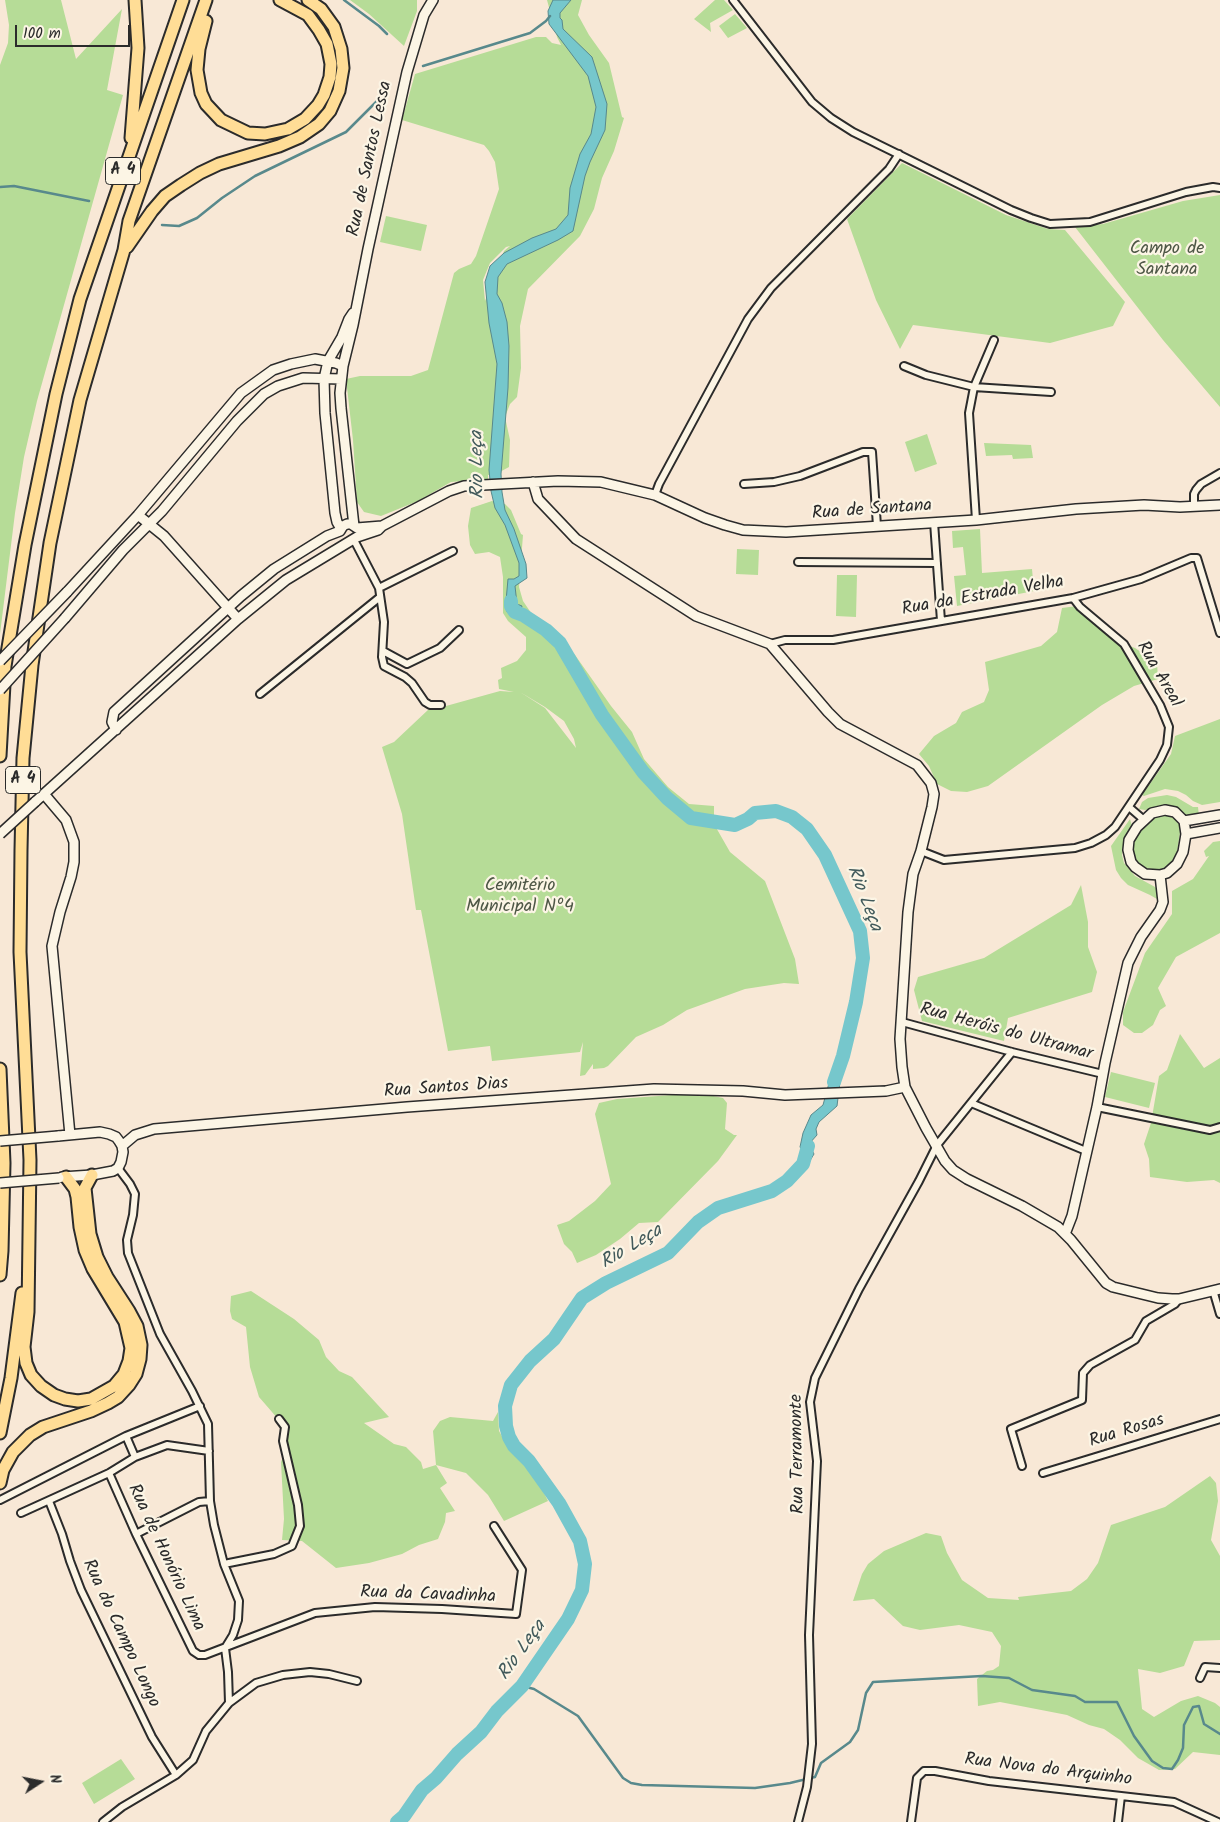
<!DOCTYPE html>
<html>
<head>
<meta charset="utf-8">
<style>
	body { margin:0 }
	#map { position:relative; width:1220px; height:1822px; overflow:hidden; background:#f8e8d6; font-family:Kalam,sans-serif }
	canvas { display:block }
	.north { position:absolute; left:15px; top:1757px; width:50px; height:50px; -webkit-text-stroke:4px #fcf5e5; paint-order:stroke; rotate:79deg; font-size:14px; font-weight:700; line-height:20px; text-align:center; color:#2b2b2b }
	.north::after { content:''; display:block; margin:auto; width:18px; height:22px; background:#2b2b2b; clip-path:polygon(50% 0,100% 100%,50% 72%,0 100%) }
	.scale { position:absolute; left:15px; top:25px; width:115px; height:22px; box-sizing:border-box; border:2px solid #2b2b2b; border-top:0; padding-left:6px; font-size:15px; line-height:18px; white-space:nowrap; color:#2b2b2b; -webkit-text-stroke:4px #fcf5e5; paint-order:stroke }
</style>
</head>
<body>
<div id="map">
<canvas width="1220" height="1822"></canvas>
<div class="north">N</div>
<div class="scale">100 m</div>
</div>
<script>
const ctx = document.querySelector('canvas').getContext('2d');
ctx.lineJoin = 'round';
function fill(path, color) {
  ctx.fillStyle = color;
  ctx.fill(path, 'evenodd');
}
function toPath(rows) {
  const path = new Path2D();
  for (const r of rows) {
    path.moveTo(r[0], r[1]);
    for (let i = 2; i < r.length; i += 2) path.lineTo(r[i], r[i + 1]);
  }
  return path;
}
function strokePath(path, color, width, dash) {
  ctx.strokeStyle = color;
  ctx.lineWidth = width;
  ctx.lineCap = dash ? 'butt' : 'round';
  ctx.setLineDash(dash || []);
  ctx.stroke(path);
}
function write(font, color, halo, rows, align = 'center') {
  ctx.font = font + ' Kalam,sans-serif';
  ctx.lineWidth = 4.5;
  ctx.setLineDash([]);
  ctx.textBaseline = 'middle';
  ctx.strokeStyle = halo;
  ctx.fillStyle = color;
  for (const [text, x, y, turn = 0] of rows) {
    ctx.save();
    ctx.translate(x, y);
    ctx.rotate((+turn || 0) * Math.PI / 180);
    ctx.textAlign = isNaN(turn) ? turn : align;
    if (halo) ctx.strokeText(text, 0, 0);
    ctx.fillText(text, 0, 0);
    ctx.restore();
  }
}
fill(toPath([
	[5,0,61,0,76,59,122,9,107,90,123,95,37,401,24,457,15,513,0,634,0,65,8,43,9,25],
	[350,0,417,0,417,11,404,46,369,14],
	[547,0,582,0,578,15,589,35,609,63,622,117,624,118,614,151,602,178,594,209,580,236,528,289,520,326,521,368,517,397,510,404,505,417,510,440,509,467,496,474,488,475,488,479,451,482,418,501,381,516,364,512,357,502,353,440,346,379,360,376,411,376,428,370,454,273,459,269,471,264,476,256,499,189,495,162,489,151,484,145,402,120,415,74,536,37,546,37,552,43,561,45,557,37],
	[510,246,504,251,485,301,483,280,490,263,506,247],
	[715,0,724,0,733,10,710,23,711,32,694,19],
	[735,14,747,28,728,38,719,26],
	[902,163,1006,215,1048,229,1065,230,1125,302,1113,326,1050,343,913,325,900,349,876,300,847,219],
	[1220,195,1220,407,1163,340,1075,227,1103,224,1183,201],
	[386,216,427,225,421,251,380,242],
	[927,434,937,464,915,472,905,442],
	[984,443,1031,445,1033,458,1013,459,1012,455,986,456],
	[492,501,505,504,511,510,521,534,523,535,519,587,523,601,542,629,559,638,575,655,611,706,632,732,644,759,668,787,689,804,714,806,714,824,730,852,765,881,795,959,799,984,784,983,745,989,687,1010,663,1025,636,1037,608,1066,604,1068,593,1069,593,1064,585,1075,580,1076,583,1042,580,1052,492,1061,490,1046,448,1051,421,910,416,910,402,814,382,747,394,742,429,709,446,706,500,691,514,692,499,689,498,680,502,678,501,668,517,661,526,650,526,637,508,621,503,613,503,577,500,557,489,552,475,554,470,545,468,526,471,508],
	[520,692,545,707,564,721,574,739,576,748,545,708],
	[980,529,982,573,1032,569,1034,591,957,606,954,576,966,575,963,547,953,548,952,531],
	[737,549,759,550,758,575,736,574],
	[837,575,857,575,856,617,836,616],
	[1077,606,1091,612,1117,641,1135,648,1157,663,1158,679,1134,686,1102,705,988,786,967,792,951,791,937,784,929,766,919,754,934,736,956,723,962,712,984,702,989,690,985,662,1041,646,1057,632,1062,608],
	[1220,719,1220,802,1202,805,1193,801,1186,795,1178,791,1165,789,1144,796,1142,795,1171,754,1175,736],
	[1167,795,1176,797,1193,807,1198,807,1199,816,1190,817,1177,809,1162,807,1145,810,1139,809,1142,802,1148,798],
	[1167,815,1176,819,1181,827,1176,858,1169,866,1158,870,1144,868,1137,861,1134,855,1133,849,1136,836,1157,816],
	[1130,819,1132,826,1124,841,1122,855,1124,863,1135,876,1155,887,1159,893,1159,904,1157,899,1150,895,1128,885,1121,878,1116,870,1111,846],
	[1220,841,1220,933,1176,957,1158,988,1166,1006,1160,1010,1153,1025,1142,1033,1134,1033,1123,1025,1123,1012,1145,953,1172,914,1172,891,1193,879,1209,856,1206,857,1204,851,1213,842],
	[1081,885,1088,922,1088,947,1097,972,1092,992,1008,1018,1004,1041,922,1021,914,990,918,977,984,958,1071,905],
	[1180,1034,1204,1068,1220,1058,1220,1183,1214,1180,1187,1182,1150,1177,1149,1159,1144,1144,1151,1123,1159,1076,1167,1070],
	[1111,1072,1155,1083,1149,1108,1105,1097],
	[699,1093,723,1098,727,1103,725,1129,734,1135,737,1135,718,1161,658,1222,639,1223,620,1239,596,1255,577,1263,572,1252,564,1244,557,1225,569,1221,595,1201,611,1184,595,1114,599,1103,617,1099],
	[251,1291,294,1319,319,1340,326,1357,339,1371,352,1377,389,1417,364,1423,394,1444,406,1447,421,1462,423,1469,436,1465,433,1431,440,1421,450,1417,493,1421,498,1412,499,1431,508,1447,538,1481,548,1501,504,1521,488,1495,466,1473,436,1465,447,1483,440,1488,455,1511,446,1513,445,1522,438,1539,419,1545,402,1554,369,1563,336,1568,302,1541,282,1540,284,1519,281,1462,285,1452,285,1427,259,1397,250,1367,246,1327,232,1319,230,1311,231,1296],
	[1210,1476,1216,1483,1218,1501,1211,1540,1220,1556,1220,1640,1194,1641,1184,1666,1160,1673,1138,1669,1142,1709,1154,1717,1181,1701,1198,1696,1215,1703,1220,1707,1220,1755,1193,1752,1175,1769,1159,1770,1138,1758,1120,1740,1104,1729,1089,1725,1067,1715,1000,1702,978,1706,977,1679,987,1671,993,1670,999,1666,1001,1646,992,1632,959,1625,920,1630,903,1626,874,1599,853,1601,862,1574,868,1564,884,1551,926,1533,941,1536,947,1553,962,1580,988,1598,1019,1600,1018,1597,1071,1591,1087,1579,1098,1563,1111,1525,1165,1507],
	[121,1759,135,1779,94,1804,82,1783]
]), '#b6dc97');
const water = toPath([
	[553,0,571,0,560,13,560,18,562,20,563,29,592,57,607,104,605,130,590,162,585,176,573,231,558,240,507,264,498,277,497,294,502,303,507,322,509,346,508,388,501,474,502,492,505,510,514,529,526,564,527,578,515,586,517,604,522,606,519,619,507,612,506,601,508,579,514,579,519,576,519,563,505,525,495,508,491,491,489,470,497,364,489,323,485,282,490,266,504,253,532,238,556,229,568,215,570,188,580,154,591,134,596,107,588,76,549,24,548,11,553,0],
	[834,1065,842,1066,837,1106,819,1122,816,1129,817,1135,809,1144,814,1154,808,1164,802,1163,804,1153,800,1147,803,1133,811,1115,823,1105,834,1065]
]);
fill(water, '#76c7cc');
strokePath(water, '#58898c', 1);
strokePath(toPath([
	[344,0,379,26,387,34],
	[423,66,530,33,546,21,550,16],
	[0,187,14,186,89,201],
	[162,225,179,226,197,218,222,198,255,176,346,132,383,95],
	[522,1686,534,1689,578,1716,623,1778,631,1783,642,1785,755,1788,790,1783,815,1777,821,1763,850,1742,858,1730,866,1693,873,1682,982,1676,1009,1678,1032,1690,1075,1696,1085,1702,1117,1702,1134,1736,1152,1761,1163,1768,1172,1769,1178,1760,1183,1748,1184,1725,1193,1707,1199,1706,1204,1724,1220,1734]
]), '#58898c', 2.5);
strokePath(toPath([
	[511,601,511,606,515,612,523,615,546,630,560,643,602,715,643,772,667,798,691,818,735,825,748,819,755,813,776,811,792,817,807,829,825,855,860,931,863,958,856,1002,843,1056,834,1082],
	[397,1822,404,1816,422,1790,436,1778,457,1754,481,1732,497,1711,522,1686,568,1619,582,1590,585,1564,580,1541,559,1503,529,1461,514,1446,509,1437,506,1426,505,1406,511,1385,530,1361,554,1339,582,1298,606,1283,668,1253,698,1222,718,1208,772,1191,787,1181,803,1164,808,1146]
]), '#76c7cc', 14);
const street = toPath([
	[733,0,812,102,831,118,853,132,910,160,1011,210,1031,218,1050,224,1090,222,1186,192,1213,187,1220,188],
	[904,366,926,375,974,387,1051,392],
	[744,484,774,482,800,476,863,452,872,452,877,526],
	[655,495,659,484,748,319,771,288,889,169,899,154],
	[1194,507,1194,494,1196,490,1201,484,1220,473],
	[976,520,969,413,974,387,994,340],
	[934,522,941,621],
	[354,540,379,588,384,622,382,657,384,666,405,677,412,683,425,702,430,705,441,705],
	[798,562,937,563],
	[379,588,453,551],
	[770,644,785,640,833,640,1073,598,1141,579,1191,558,1197,558,1220,633],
	[383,651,407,664,440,648,459,630],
	[260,694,380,597],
	[1129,807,1144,820],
	[921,851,944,860,1075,848,1091,843,1106,835,1115,827,1160,760,1167,745,1169,727,1160,705,1124,644,1080,607,1073,598],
	[902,1022,1012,1052,1103,1074],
	[971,1103,1086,1151],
	[1097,1107,1210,1130,1220,1127],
	[118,1168,130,1184,135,1194,133,1215,127,1240,128,1253,160,1334,192,1391,208,1424,210,1501,214,1525,224,1564,239,1601,238,1620,233,1635,225,1648,228,1672,229,1703],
	[1213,1290,1220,1314],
	[126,1436,135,1457,167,1445,209,1451],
	[1022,1466,1011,1429,1082,1400,1083,1373,1090,1365,1135,1340,1146,1321,1175,1304,1179,1299],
	[109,1473,136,1534,193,1651,199,1655,205,1655,315,1613,375,1607,442,1609,516,1614,522,1570,494,1526],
	[1043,1473,1220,1419],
	[0,1500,126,1436,200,1406],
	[49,1501,62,1534,70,1561,81,1590,152,1737,176,1775],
	[21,1513,109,1473,135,1457],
	[136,1534,199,1502,210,1501],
	[224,1564,274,1554,292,1546,300,1526,298,1505,283,1441,285,1427,279,1419],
	[1200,1678,1205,1667,1220,1668],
	[103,1822,122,1807,176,1775,193,1760,206,1731,229,1703,256,1683,283,1675,310,1672,329,1674,357,1681],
	[798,1822,807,1787,812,1744,809,1635,817,1461,810,1402,815,1378,859,1289,919,1181,937,1145,1012,1052],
	[911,1822,917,1778,924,1771,935,1771,989,1781,1174,1802,1218,1822],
	[1118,1822,1121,1796]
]);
const secondary = toPath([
	[533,482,538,499,576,539,696,616,770,644,828,712,840,724,917,765,931,783,934,794,932,807,921,851,913,874,908,912,900,1039,902,1067,905,1087,926,1128,945,1161,953,1170,967,1179,1022,1206,1058,1227,1071,1240,1106,1283,1113,1287,1158,1298,1172,1299,1179,1299,1220,1289],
	[138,515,164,536,238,619],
	[354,526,341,408,340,393,343,366,353,325,368,249,407,72,424,15,433,0],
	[341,529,337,522,335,513,325,413,324,379,328,361,342,337,349,319,353,313],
	[67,592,138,515,241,393,273,370,291,364,315,359,336,363,343,366],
	[65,618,123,550,162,511,237,421,264,394,278,386,303,378,341,379],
	[116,730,112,722,114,712,241,596,274,569,327,536,340,531,343,526,347,524,351,524,357,528,382,526],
	[44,794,66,820,74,842,74,862,71,877,60,912,52,946,70,1135],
	[35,802,238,619,286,580,357,537,378,530,382,526,449,491,464,486,558,481,601,482,655,495,705,518,725,525,743,530,786,532,976,520,1076,509,1144,505,1180,507,1220,505],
	[1165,810,1175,812,1184,821,1186,834,1183,852,1177,864,1167,873,1160,875,1145,874,1135,867,1131,862,1128,850,1129,840,1137,827,1152,813,1165,810],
	[1184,821,1220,815],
	[1186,834,1220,828],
	[58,1136,100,1132,109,1134,116,1137,119,1141,122,1146,123,1152,121,1162,118,1168,113,1171,92,1175,62,1177],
	[122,1146,135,1135,154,1129,407,1107,654,1089,743,1091,785,1095,886,1091,905,1087],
	[1065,1234,1072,1216,1097,1107,1105,1063,1128,963,1141,937,1160,910,1163,902,1160,875]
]);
const highway = toPath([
	[206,21,199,49,197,70,201,93,206,104,221,120,248,133,265,134,288,129,305,119,318,105,324,95,330,77,331,64,327,44,319,30,308,15,280,0],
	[131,138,138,48,135,0],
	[127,247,152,211,165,196,181,185,200,173,219,164,279,146,300,137,319,124,330,111,339,91,343,68,341,49,334,27,321,9,308,0],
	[0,756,5,666,25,545,56,394,80,299,183,0],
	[0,1069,4,1163,2,1251,0,1275],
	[66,1177,75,1189,77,1197,80,1227,85,1250,93,1269,125,1322,131,1348,129,1361,124,1374,114,1386,91,1399,78,1401,65,1399,54,1395,41,1386,31,1375,26,1363,24,1347,28,1312,30,1160,20,952,21,850,23,758,32,665,50,543,80,400,124,250,129,221,206,0],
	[0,1433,11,1378,22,1293],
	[0,1483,3,1470,13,1452,30,1435,43,1427,91,1411,108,1403,118,1397,129,1385,136,1374,140,1359,141,1345,137,1326,129,1311,107,1277,97,1257,90,1234,85,1188,92,1175]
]);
strokePath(street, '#2b2b2b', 10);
strokePath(secondary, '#2b2b2b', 12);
strokePath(highway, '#2b2b2b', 15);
strokePath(street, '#fcf5e5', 6);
strokePath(secondary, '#fcf5e5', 9);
strokePath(highway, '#ffdd96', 11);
const secondaryBridge = toPath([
	[0,661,67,592],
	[0,690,65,618],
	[0,834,35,802],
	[0,1141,58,1136],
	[0,1183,59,1178]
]);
strokePath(secondaryBridge, '#2b2b2b', 12, []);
strokePath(secondaryBridge, '#fcf5e5', 9);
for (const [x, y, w] of [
	[123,171,35],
	[23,780,35]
]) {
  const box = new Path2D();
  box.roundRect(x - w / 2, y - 13.5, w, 27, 4);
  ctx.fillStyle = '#fcf5e5';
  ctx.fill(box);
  strokePath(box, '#2b2b2b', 1);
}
write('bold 16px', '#2b2b2b', null, [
	["A 4",123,171],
	["A 4",23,780]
]);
write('18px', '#2b2b2b', '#fcf5e5', [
	["Rua de Santos Lessa",371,159,-78],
	["Rua de Santana",872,511,-4],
	["Rua da Estrada Velha",983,597,-10],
	["Rua Areal",1158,675,60],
	["Rua Heróis do Ultramar",1006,1033,15],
	["Rua Santos Dias",446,1089,-4],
	["Rua Rosas",1127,1432,-17],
	["Rua Terramonte",799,1454,-91],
	["Rua de Honório Lima",165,1558,65],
	["Rua da Cavadinha",428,1596,2],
	["Rua do Campo Longo",120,1634,65],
	["Rua Nova do Arquinho",1048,1771,7]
]);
write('18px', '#4e5746', '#fcf5e5', [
	["Campo de",1167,250],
	["Santana",1167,271],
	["Cemitério",520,887],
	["Municipal Nº4",520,908]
]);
write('italic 19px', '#425a5b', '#fcf5e5', [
	["Rio Leça",479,465,-91],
	["Rio Leça",863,899,69],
	["Rio Leça",632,1248,-31],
	["Rio Leça",523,1651,-54]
]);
</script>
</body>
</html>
